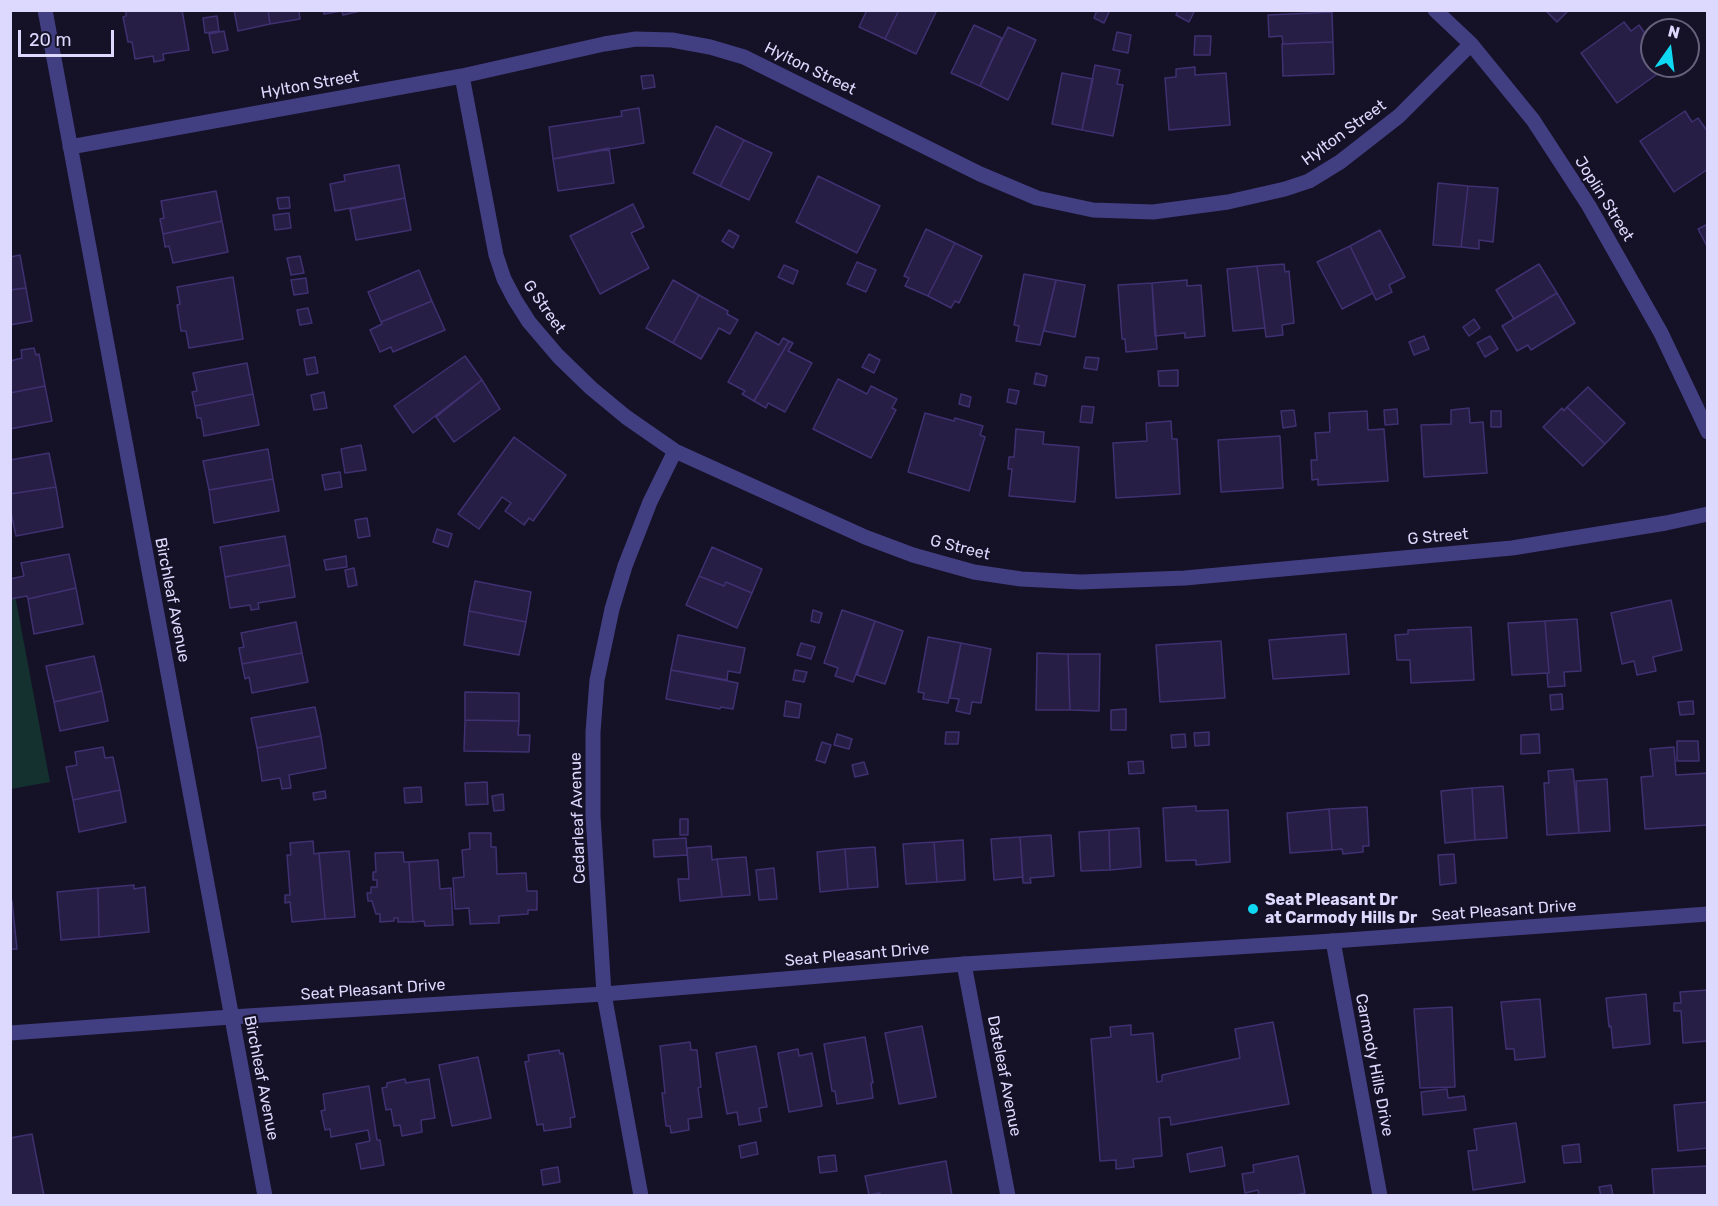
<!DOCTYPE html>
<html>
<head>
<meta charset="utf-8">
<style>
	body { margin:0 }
	#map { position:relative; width:1718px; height:1206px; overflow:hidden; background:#151126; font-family:Rubik,sans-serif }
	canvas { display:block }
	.frame { position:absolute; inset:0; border:12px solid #ddd8fd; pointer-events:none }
	.north { position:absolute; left:1640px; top:18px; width:60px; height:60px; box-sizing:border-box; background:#151126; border:2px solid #65617c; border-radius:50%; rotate:14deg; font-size:16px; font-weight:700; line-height:24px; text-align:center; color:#ddd8fd }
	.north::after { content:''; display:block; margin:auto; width:21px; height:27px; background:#0fd8f2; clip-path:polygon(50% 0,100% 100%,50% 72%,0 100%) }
	.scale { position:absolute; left:18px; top:30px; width:96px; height:27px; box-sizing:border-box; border:3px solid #ddd8fd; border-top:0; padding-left:8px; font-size:18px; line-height:21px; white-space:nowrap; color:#ddd8fd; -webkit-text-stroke:4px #151126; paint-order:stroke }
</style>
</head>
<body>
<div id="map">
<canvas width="1718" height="1206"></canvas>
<div class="frame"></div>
<div class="north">N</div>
<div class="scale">20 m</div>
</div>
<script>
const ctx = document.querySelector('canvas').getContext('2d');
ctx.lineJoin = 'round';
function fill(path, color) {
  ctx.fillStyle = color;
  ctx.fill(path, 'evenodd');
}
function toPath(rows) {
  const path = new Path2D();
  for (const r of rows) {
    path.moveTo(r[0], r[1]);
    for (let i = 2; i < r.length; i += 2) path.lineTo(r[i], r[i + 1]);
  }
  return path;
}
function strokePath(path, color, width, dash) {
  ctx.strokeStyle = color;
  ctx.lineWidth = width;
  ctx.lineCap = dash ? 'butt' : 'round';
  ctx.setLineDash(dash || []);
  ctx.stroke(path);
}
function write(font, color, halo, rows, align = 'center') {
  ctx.font = font + ' Rubik,sans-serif';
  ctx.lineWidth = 4.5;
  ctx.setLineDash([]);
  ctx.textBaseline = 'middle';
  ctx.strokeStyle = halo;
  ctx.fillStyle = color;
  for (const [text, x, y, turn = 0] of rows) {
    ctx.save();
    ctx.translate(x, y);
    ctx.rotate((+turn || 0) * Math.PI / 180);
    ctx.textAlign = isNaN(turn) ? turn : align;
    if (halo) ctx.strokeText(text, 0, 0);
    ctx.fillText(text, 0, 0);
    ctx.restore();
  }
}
fill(toPath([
	[10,568,50,782,11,789,10,789]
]), '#14302f');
const building = toPath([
	[126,10,182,10,189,50,163,54,164,60,154,62,153,56,135,59,132,42,128,42,123,17,126,16,126,10],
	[234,10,268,10,270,24,238,31,234,10],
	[268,10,299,10,300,19,270,24,268,10],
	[323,10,365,10,343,15,342,11,324,14,323,10],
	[867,10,899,10,885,39,859,27,867,10],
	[899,10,937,10,916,54,885,39,899,10],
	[1097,10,1110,10,1104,23,1094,18,1097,10],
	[1178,10,1195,10,1189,22,1176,15,1178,10],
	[1545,10,1569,10,1557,22,1545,10],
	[1332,12,1333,42,1283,44,1282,36,1269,37,1268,15,1332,12],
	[217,16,219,31,205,33,203,18,217,16],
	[1624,22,1631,31,1639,25,1652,43,1652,66,1656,66,1660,72,1617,103,1581,53,1624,22],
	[974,25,1002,38,980,86,951,73,974,25],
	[1008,27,1036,40,1008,100,980,86,1008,27],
	[224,31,228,50,213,53,209,34,224,31],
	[1117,32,1131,35,1128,53,1113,50,1117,32],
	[1195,36,1211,36,1210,55,1194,55,1195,36],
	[1333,42,1334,74,1283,76,1282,44,1333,42],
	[1095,65,1120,70,1117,84,1123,85,1113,136,1082,130,1095,65],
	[1195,67,1195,75,1226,73,1230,125,1169,130,1165,78,1176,77,1176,69,1195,67],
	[1062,73,1093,79,1082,130,1052,124,1062,73],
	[653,75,655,87,643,89,641,76,653,75],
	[639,108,644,143,553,159,549,127,622,116,621,111,639,108],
	[1685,111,1692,122,1698,118,1708,132,1708,169,1674,192,1640,141,1685,111],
	[716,126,744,140,720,186,693,173,716,126],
	[744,140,772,153,749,200,720,186,744,140],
	[609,148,614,183,558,191,553,159,609,148],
	[399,165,405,198,335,211,330,184,345,181,344,175,399,165],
	[818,176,880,206,857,253,796,222,818,176],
	[1438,183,1468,186,1461,247,1433,245,1438,183],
	[1468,186,1498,188,1493,242,1479,240,1479,249,1461,247,1468,186],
	[216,191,222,221,163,234,160,219,164,218,161,201,216,191],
	[289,197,290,208,279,209,277,198,289,197],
	[405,198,411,230,356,240,350,209,405,198],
	[633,204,644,227,631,233,649,268,600,294,570,236,633,204],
	[289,213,291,228,275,230,273,215,289,213],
	[222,221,228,252,173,263,169,246,165,247,163,234,222,221],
	[1708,224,1708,248,1698,229,1708,224],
	[926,229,955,243,928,296,905,286,909,278,904,276,926,229],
	[729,230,739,236,733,248,722,241,729,230],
	[1380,230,1405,277,1389,285,1392,292,1376,300,1350,246,1380,230],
	[955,243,982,256,959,303,955,301,951,308,928,296,955,243],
	[1350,246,1373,293,1342,309,1317,262,1350,246],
	[20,255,26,288,10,290,10,257,20,255],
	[300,256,304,273,291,275,287,258,300,256],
	[857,262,876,270,866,292,847,284,857,262],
	[1284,264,1285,272,1289,271,1294,323,1282,325,1283,335,1266,337,1257,266,1284,264],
	[1539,264,1557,293,1514,319,1496,290,1539,264],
	[784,265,798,271,793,284,778,277,784,265],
	[1257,266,1265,328,1233,331,1227,269,1257,266],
	[419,270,432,301,381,322,368,292,419,270],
	[1024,274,1056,280,1040,345,1016,341,1019,326,1014,325,1024,274],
	[233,277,243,339,189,348,186,331,181,331,177,305,180,304,177,287,233,277],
	[306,278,308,293,294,295,291,280,306,278],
	[673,280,699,295,673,343,646,328,673,280],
	[1056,280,1085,285,1075,337,1044,331,1056,280],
	[1187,280,1187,286,1201,285,1205,336,1185,338,1185,333,1155,336,1152,283,1187,280],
	[1152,283,1157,349,1126,352,1125,339,1122,339,1118,285,1152,283],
	[26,288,32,321,10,325,10,290,26,288],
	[1557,293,1575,323,1531,350,1528,345,1517,351,1502,326,1557,293],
	[699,295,728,311,727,314,738,320,730,334,719,328,701,359,673,343,699,295],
	[432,301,445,330,393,352,391,347,380,352,370,330,382,324,381,322,432,301],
	[308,308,312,323,300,325,297,310,308,308],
	[1474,319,1480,328,1469,336,1463,327,1474,319],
	[756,332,779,345,783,338,789,341,754,401,742,394,745,391,728,382,756,332],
	[1424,336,1429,349,1414,355,1409,342,1424,336],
	[1490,336,1498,349,1485,357,1477,343,1490,336],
	[789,341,793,343,788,351,812,363,785,412,768,403,766,408,754,401,789,341],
	[34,348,36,355,39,354,45,386,10,393,10,361,22,358,21,350,34,348],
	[869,354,880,360,874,373,862,367,869,354],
	[465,356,482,380,413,433,394,406,465,356],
	[315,357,318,373,307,375,304,359,315,357],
	[1086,357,1099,358,1097,370,1084,368,1086,357],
	[247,363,253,394,195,406,192,392,197,391,193,373,247,363],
	[1178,370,1178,386,1159,386,1158,371,1178,370],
	[1036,373,1047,376,1045,386,1034,384,1036,373],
	[838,379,867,394,871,386,897,399,892,408,896,410,871,458,813,429,838,379],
	[482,380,500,409,454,442,436,417,482,380],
	[45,386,52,421,10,429,10,393,45,386],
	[1588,387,1625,423,1605,444,1567,407,1588,387],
	[1009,389,1019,391,1016,404,1007,402,1009,389],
	[324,392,327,408,314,410,311,395,324,392],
	[253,394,259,425,204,436,201,418,197,418,195,406,253,394],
	[961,394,971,397,969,407,959,404,961,394],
	[1082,406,1094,407,1092,423,1080,422,1082,406],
	[1567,407,1605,444,1583,466,1543,427,1562,408,1564,411,1567,407],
	[1469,408,1470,423,1483,422,1487,473,1424,477,1421,425,1451,424,1451,410,1469,408],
	[1397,409,1398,424,1385,425,1384,410,1397,409],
	[1294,410,1296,426,1283,428,1281,411,1294,410],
	[1367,411,1368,430,1384,429,1388,481,1318,485,1318,479,1312,480,1311,460,1317,460,1315,433,1330,432,1329,413,1367,411],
	[1491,411,1501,411,1501,427,1491,427,1491,411],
	[925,413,954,421,955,418,983,426,980,435,985,437,969,491,908,472,925,413],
	[1171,421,1172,439,1177,439,1180,494,1116,498,1113,443,1147,441,1146,423,1171,421],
	[1016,429,1044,432,1043,444,1079,447,1075,502,1009,496,1012,469,1008,469,1009,457,1014,457,1016,429],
	[1280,436,1283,488,1221,492,1218,440,1280,436],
	[514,437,566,475,533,521,529,518,524,525,505,511,511,503,502,497,479,529,458,514,514,437],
	[361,445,366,470,345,473,341,449,361,445],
	[268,449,273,479,209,490,203,461,268,449],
	[49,453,56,487,10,494,10,460,49,453],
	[340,472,342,487,325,490,322,475,340,472],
	[273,479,279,511,214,523,209,490,273,479],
	[56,487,63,527,16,536,10,508,10,494,56,487],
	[367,518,370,536,358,538,355,520,367,518],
	[437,529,452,534,448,547,433,542,437,529],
	[285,536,290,565,225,577,220,547,285,536],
	[712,547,762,569,752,593,726,582,724,586,699,576,712,547],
	[69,554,76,588,28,599,27,596,10,599,10,579,24,576,21,563,69,554],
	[346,556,347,567,326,570,324,560,346,556],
	[290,565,295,597,258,603,259,609,251,610,250,605,230,608,225,577,290,565],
	[354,568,357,585,348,587,345,570,354,568],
	[699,576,724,586,726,582,752,593,737,628,686,605,699,576],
	[475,581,531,592,526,622,469,611,475,581],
	[76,588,83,624,34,634,28,599,76,588],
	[1671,600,1682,650,1653,657,1656,671,1637,675,1634,661,1622,664,1611,613,1671,600],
	[813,610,822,613,819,623,811,621,813,610],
	[842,610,875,621,853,682,835,676,838,668,824,663,842,610],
	[469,611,526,622,519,655,464,645,469,611],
	[1577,619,1581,671,1564,672,1565,686,1548,687,1547,673,1549,673,1545,621,1577,619],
	[875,621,903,631,885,684,857,675,875,621],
	[1545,621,1549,673,1512,675,1508,623,1545,621],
	[296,622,302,653,242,664,239,648,244,647,241,633,296,622],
	[1471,627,1474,680,1411,683,1410,660,1397,660,1395,635,1408,634,1408,630,1471,627],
	[1346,634,1349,674,1273,679,1269,640,1346,634],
	[678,635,745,648,740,673,728,671,727,680,671,670,678,635],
	[928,637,961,643,948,703,923,699,924,693,918,692,928,637],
	[1221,641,1225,698,1160,702,1156,645,1221,641],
	[801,643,815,647,811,659,797,655,801,643],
	[961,643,991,649,981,703,972,702,970,714,956,711,959,699,950,698,961,643],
	[302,653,308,682,252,693,249,677,245,679,242,664,302,653],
	[1037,653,1068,654,1070,710,1036,710,1037,653],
	[1068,654,1100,654,1099,711,1070,710,1068,654],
	[94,656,102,691,54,702,46,666,94,656],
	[671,670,738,683,733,709,721,707,720,709,666,699,671,670],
	[795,670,807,672,804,682,793,680,795,670],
	[102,691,108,721,60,731,54,702,102,691],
	[465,692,519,693,519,721,465,720,465,692],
	[1562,694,1563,709,1551,710,1550,695,1562,694],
	[786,701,801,704,799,718,784,716,786,701],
	[1693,701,1694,714,1680,715,1678,702,1693,701],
	[315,707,321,736,257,748,251,718,315,707],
	[1126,709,1126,730,1111,730,1111,710,1126,709],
	[465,720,519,721,518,735,530,735,529,752,464,751,465,720],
	[946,732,959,732,958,744,945,744,946,732],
	[1209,732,1209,745,1195,746,1194,733,1209,732],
	[837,734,852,739,849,749,834,745,837,734],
	[1185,734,1186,747,1172,748,1171,735,1185,734],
	[1539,734,1540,753,1521,754,1521,735,1539,734],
	[321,736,326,768,289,775,291,788,282,789,280,778,262,781,257,748,321,736],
	[1677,741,1698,741,1699,761,1677,761,1677,741],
	[822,742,831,745,825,763,816,760,822,742],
	[103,747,105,758,113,757,120,790,73,800,66,767,77,765,75,752,103,747],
	[1674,747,1676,775,1708,773,1708,825,1645,829,1641,777,1653,776,1650,749,1674,747],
	[1143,761,1144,773,1129,774,1128,762,1143,761],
	[864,762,868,774,855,777,852,765,864,762],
	[1573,769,1579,833,1547,835,1544,783,1549,783,1548,771,1573,769],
	[1607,779,1610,831,1579,833,1576,781,1607,779],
	[487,782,488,804,466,805,465,783,487,782],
	[1503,786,1507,838,1475,840,1472,788,1503,786],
	[421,787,422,802,405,803,404,788,421,787],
	[1472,788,1475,840,1445,843,1441,791,1472,788],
	[120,790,126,822,79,832,73,800,120,790],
	[325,791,326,798,314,800,313,793,325,791],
	[503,794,504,810,494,811,492,796,503,794],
	[1196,806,1196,811,1228,810,1230,862,1196,865,1196,860,1166,861,1163,808,1196,806],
	[1367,807,1369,846,1363,846,1363,852,1343,854,1342,849,1332,850,1329,809,1367,807],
	[1329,809,1332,850,1290,853,1287,813,1329,809],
	[680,819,688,819,688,835,680,835,680,819],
	[1139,828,1141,867,1110,870,1109,830,1139,828],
	[1109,830,1110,870,1081,871,1079,832,1109,830],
	[469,833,491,833,491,847,496,847,497,874,526,873,527,891,537,891,537,910,528,910,528,914,499,916,499,923,470,924,469,908,455,909,453,878,464,877,462,850,470,849,469,833],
	[1051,835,1054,876,1030,878,1031,883,1023,883,1020,837,1051,835],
	[1020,837,1023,877,994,880,991,839,1020,837],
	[686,838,687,855,654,857,653,840,686,838],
	[963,840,965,880,937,882,934,842,963,840],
	[313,841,314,854,319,853,325,919,292,922,290,902,285,903,285,895,290,895,287,855,291,855,290,843,313,841],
	[934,842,937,882,906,884,903,844,934,842],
	[711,846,712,860,717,859,722,897,680,901,678,879,689,879,687,848,711,846],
	[875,847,878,887,848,889,845,849,875,847],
	[845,849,848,889,820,892,817,852,845,849],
	[349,851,355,917,325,919,319,853,349,851],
	[403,852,404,862,409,862,413,922,398,922,398,918,394,918,394,921,380,922,380,914,376,914,372,901,368,901,367,893,371,893,371,887,377,887,377,880,373,880,373,872,376,872,375,853,403,852],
	[1454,854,1456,883,1440,885,1438,855,1454,854],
	[746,857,750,895,722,897,717,859,746,857],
	[438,860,440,889,451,888,453,925,425,926,424,921,413,922,409,862,438,860],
	[774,868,777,899,759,900,756,870,774,868],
	[134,885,134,889,145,887,149,932,99,937,98,888,134,885],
	[98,888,99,937,61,940,57,892,98,888],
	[10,901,12,901,17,949,10,949,10,901],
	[1708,990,1708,1041,1683,1043,1681,1011,1674,1011,1674,1003,1681,1003,1680,992,1708,990],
	[1646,994,1650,1044,1613,1048,1611,1026,1609,1027,1606,998,1646,994],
	[1540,999,1545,1057,1515,1060,1514,1049,1506,1049,1501,1002,1540,999],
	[1452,1007,1455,1087,1420,1088,1414,1009,1452,1007],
	[1273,1022,1289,1104,1171,1125,1170,1117,1159,1118,1162,1156,1133,1159,1134,1167,1116,1169,1116,1160,1100,1161,1091,1039,1111,1037,1110,1027,1131,1025,1131,1035,1153,1033,1157,1082,1162,1081,1162,1075,1240,1058,1235,1029,1273,1022],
	[922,1026,936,1097,899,1104,885,1033,922,1026],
	[865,1037,873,1083,871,1083,873,1098,837,1104,835,1091,832,1091,824,1044,865,1037],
	[690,1042,691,1050,697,1050,701,1087,698,1088,702,1117,688,1119,689,1130,671,1133,670,1126,666,1126,662,1093,665,1093,660,1046,690,1042],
	[756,1046,767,1107,759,1108,761,1121,739,1125,737,1112,727,1114,716,1053,756,1046],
	[798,1049,799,1056,812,1053,822,1106,789,1112,778,1053,798,1049],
	[559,1050,560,1054,563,1053,575,1117,570,1118,571,1127,544,1131,543,1124,537,1125,525,1062,529,1061,528,1055,559,1050],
	[478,1057,491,1118,452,1126,439,1065,478,1057],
	[405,1079,406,1083,429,1079,435,1118,421,1120,422,1132,402,1136,400,1125,394,1126,391,1109,386,1110,382,1088,387,1087,387,1083,405,1079],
	[369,1086,377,1140,380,1140,384,1165,361,1169,356,1144,370,1141,368,1130,331,1137,330,1129,325,1130,321,1111,325,1110,323,1094,369,1086],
	[1447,1089,1448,1098,1464,1096,1466,1110,1423,1115,1421,1092,1447,1089],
	[1708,1102,1708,1148,1678,1151,1674,1105,1708,1102],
	[1516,1123,1525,1182,1473,1190,1468,1151,1477,1150,1474,1129,1516,1123],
	[32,1134,44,1196,10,1196,10,1138,32,1134],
	[756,1142,758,1154,741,1158,739,1146,756,1142],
	[1579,1144,1581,1162,1564,1163,1562,1146,1579,1144],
	[1222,1147,1225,1166,1190,1172,1187,1154,1222,1147],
	[835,1155,837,1171,820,1173,818,1157,835,1155],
	[1298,1156,1305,1193,1292,1196,1259,1196,1258,1190,1245,1193,1242,1174,1254,1172,1253,1165,1298,1156],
	[946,1161,952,1196,880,1196,880,1193,869,1195,865,1176,946,1161],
	[1708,1166,1708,1196,1654,1196,1652,1169,1708,1166],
	[558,1167,560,1182,543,1185,541,1170,558,1167],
	[1611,1185,1613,1196,1601,1196,1599,1187,1611,1185]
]);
fill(building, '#271e46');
strokePath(building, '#3f3171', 1.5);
strokePath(toPath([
	[45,10,265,1196],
	[1435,10,1471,44,1533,120,1589,206,1661,333,1708,432],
	[462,76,496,255,504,279,515,300,529,322,558,356,591,388,626,417,675,451,865,537,913,555,974,572,1021,579,1081,582,1185,578,1512,548,1666,523,1708,514],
	[70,147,462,76,604,44,636,39,672,40,710,47,744,57,980,174,1037,198,1093,210,1153,212,1228,202,1285,189,1309,181,1340,162,1399,116,1471,44],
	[1333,941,1380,1196],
	[964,964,1008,1196],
	[641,1196,604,994,593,816,593,732,597,680,612,609,625,566,650,502,675,451]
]), '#423e82', 15);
strokePath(toPath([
	[10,1033,231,1017,604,994,964,964,1333,941,1708,914]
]), '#423e82', 15);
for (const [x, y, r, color] of [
	[1253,909,6,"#0fd8f2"]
]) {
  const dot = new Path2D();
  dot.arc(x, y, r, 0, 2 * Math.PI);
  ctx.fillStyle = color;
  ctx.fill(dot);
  strokePath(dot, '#151126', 2);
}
write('16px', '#ddd8fd', '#151126', [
	["Hylton Street",810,69,26],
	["Hylton Street",310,85,-10],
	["Hylton Street",1344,133,-36],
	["Joplin Street",1604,199,58],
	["G Street",544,307,55],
	["G Street",1438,537,-5],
	["G Street",960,548,14],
	["Birchleaf Avenue",172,600,79],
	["Cedarleaf Avenue",578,818,-92],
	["Seat Pleasant Drive",1504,911,-4],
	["Seat Pleasant Drive",857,955,-5],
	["Seat Pleasant Drive",373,990,-4],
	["Carmody Hills Drive",1374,1065,79],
	["Dateleaf Avenue",1004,1076,79],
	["Birchleaf Avenue",261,1078,79]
]);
write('bold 16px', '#ddd8fd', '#151126', [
	["Seat Pleasant Dr",1265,900],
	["at Carmody Hills Dr",1265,918]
], 'left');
</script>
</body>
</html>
